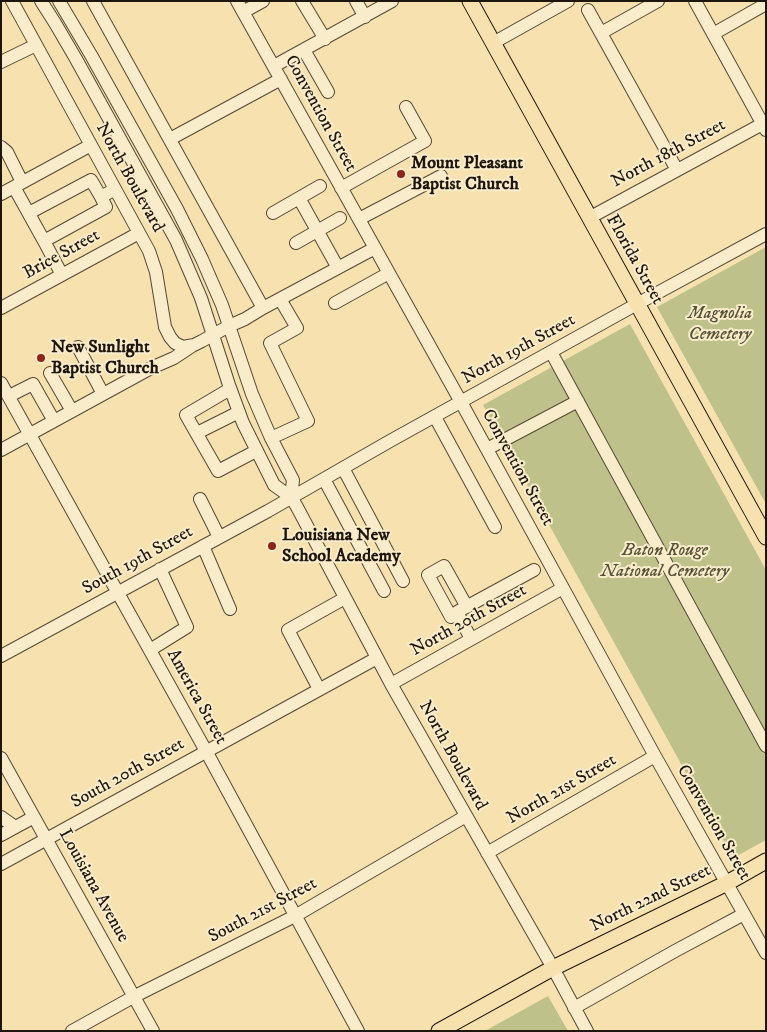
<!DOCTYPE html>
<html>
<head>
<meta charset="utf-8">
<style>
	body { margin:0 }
	#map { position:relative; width:767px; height:1032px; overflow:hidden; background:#f6e1af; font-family:"IM FELL DW Pica",serif }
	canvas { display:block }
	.frame { position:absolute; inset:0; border:2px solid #1e150c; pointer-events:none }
</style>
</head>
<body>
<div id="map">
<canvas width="767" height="1032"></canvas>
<div class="frame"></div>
</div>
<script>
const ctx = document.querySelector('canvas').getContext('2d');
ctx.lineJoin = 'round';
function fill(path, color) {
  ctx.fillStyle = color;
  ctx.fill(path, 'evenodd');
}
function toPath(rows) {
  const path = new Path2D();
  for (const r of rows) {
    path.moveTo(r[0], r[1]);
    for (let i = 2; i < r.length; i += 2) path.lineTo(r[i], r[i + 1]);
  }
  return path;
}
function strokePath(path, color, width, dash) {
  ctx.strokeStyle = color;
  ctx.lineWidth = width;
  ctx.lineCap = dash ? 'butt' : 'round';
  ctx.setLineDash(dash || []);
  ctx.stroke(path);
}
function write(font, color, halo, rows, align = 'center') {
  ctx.font = font + ' "IM FELL DW Pica",serif';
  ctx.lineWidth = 4;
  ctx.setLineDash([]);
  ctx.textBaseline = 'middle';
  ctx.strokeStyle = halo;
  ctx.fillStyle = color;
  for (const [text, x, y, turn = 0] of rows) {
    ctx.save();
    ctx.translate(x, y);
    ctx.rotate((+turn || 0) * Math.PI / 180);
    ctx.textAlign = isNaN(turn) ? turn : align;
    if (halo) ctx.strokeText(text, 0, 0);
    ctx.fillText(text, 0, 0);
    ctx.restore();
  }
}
fill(toPath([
	[766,247,766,504,657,307],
	[630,324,766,570,766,840,733,858,483,405],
	[548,996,568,1031,485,1031]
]), '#bec28a');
const minor = toPath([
	[12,1,149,251,156,272,165,327,170,337,175,343,183,347,194,345,202,341,229,326,245,319,263,308,375,248],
	[41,1,55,23,76,59,176,240,201,298,229,385,243,423,274,485,291,497,297,507,391,684,553,968,587,1031],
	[59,1,91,55,177,209,202,259,222,305,252,394,271,438,293,480,291,497],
	[93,1,263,308],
	[237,1,461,402,655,756,766,953],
	[302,1,325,39],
	[356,1,365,17],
	[695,1,766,130],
	[588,10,677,170],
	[243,12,263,1],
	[601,33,658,1],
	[713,34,766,4],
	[493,43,568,1],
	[304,50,328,92],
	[1,62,36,45],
	[274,66,392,1],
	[170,139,281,79],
	[1,147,7,152,22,182],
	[14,187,44,241],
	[341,188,425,141,406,107],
	[1,194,91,145],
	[299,198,338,268],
	[29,213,91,180,101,197],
	[273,213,320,186],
	[589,218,766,122],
	[359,219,441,176],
	[296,243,340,218],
	[62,275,44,241,106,207,101,197,115,189],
	[335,303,389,273],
	[1,308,139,233],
	[78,347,103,394],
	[551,352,766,746],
	[50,373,72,411],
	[1,383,206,751,358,1031],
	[230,389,186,415,218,471,256,451],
	[9,396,33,384,54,421],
	[435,417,495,527],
	[197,433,239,412],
	[271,438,308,421,270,343,297,328,280,299],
	[487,449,578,401],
	[1,450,151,368,174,358,192,346],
	[343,468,403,581],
	[324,479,384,591],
	[200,499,219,537],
	[203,546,230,609],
	[458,614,451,617,428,575,444,566,467,607],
	[471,639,457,612,534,570],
	[150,650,187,627,160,569],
	[1,656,268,511,390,441,637,304,766,234],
	[391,684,563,588],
	[319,689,288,630,345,598],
	[1,758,153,1031],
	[1,817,15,827],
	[1,835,34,817],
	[487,853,655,756],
	[1,864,377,658],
	[574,1008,675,951,744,914],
	[72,1031,135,996,295,916,466,816]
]);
const major = toPath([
	[470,1,766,537],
	[439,1031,553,968,727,883,766,861]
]);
strokePath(minor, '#544835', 14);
strokePath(major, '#1e150c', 17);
strokePath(minor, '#f9eccb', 12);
strokePath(major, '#f6e1af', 15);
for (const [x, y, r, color] of [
	[401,174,5,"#8f2418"],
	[41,358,5,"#8f2418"],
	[272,546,5,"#8f2418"]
]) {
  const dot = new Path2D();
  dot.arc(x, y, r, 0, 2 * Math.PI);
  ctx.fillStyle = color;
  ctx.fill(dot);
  strokePath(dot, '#f9eccb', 2);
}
write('18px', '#1e150c', '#f9eccb', [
	["Convention Street",320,114,61],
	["North 18th Street",669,154,-28],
	["North Boulevard",129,178,61],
	["Brice Street",62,255,-29],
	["Florida Street",634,260,61],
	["North 19th Street",519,350,-29],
	["Convention Street",517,468,61],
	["South 19th Street",138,561,-29],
	["North 20th Street",469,621,-29],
	["America Street",196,697,61],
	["North Boulevard",452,756,61],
	["South 20th Street",128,774,-29],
	["North 21st Street",562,790,-30],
	["Convention Street",713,823,60],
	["Louisiana Avenue",93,886,61],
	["North 22nd Street",651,899,-26],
	["South 21st Street",263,911,-28]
]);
write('bold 18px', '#1e150c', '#f9eccb', [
	["Mount Pleasant",411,164],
	["Baptist Church",411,185],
	["New Sunlight",51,348],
	["Baptist Church",51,369],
	["Louisiana New",282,536],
	["School Academy",282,557]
], 'left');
write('italic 18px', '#565238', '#f9eccb', [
	["Magnolia",720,314],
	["Cemetery",720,335],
	["Baton Rouge",665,551],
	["National Cemetery",665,572]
]);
</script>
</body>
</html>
